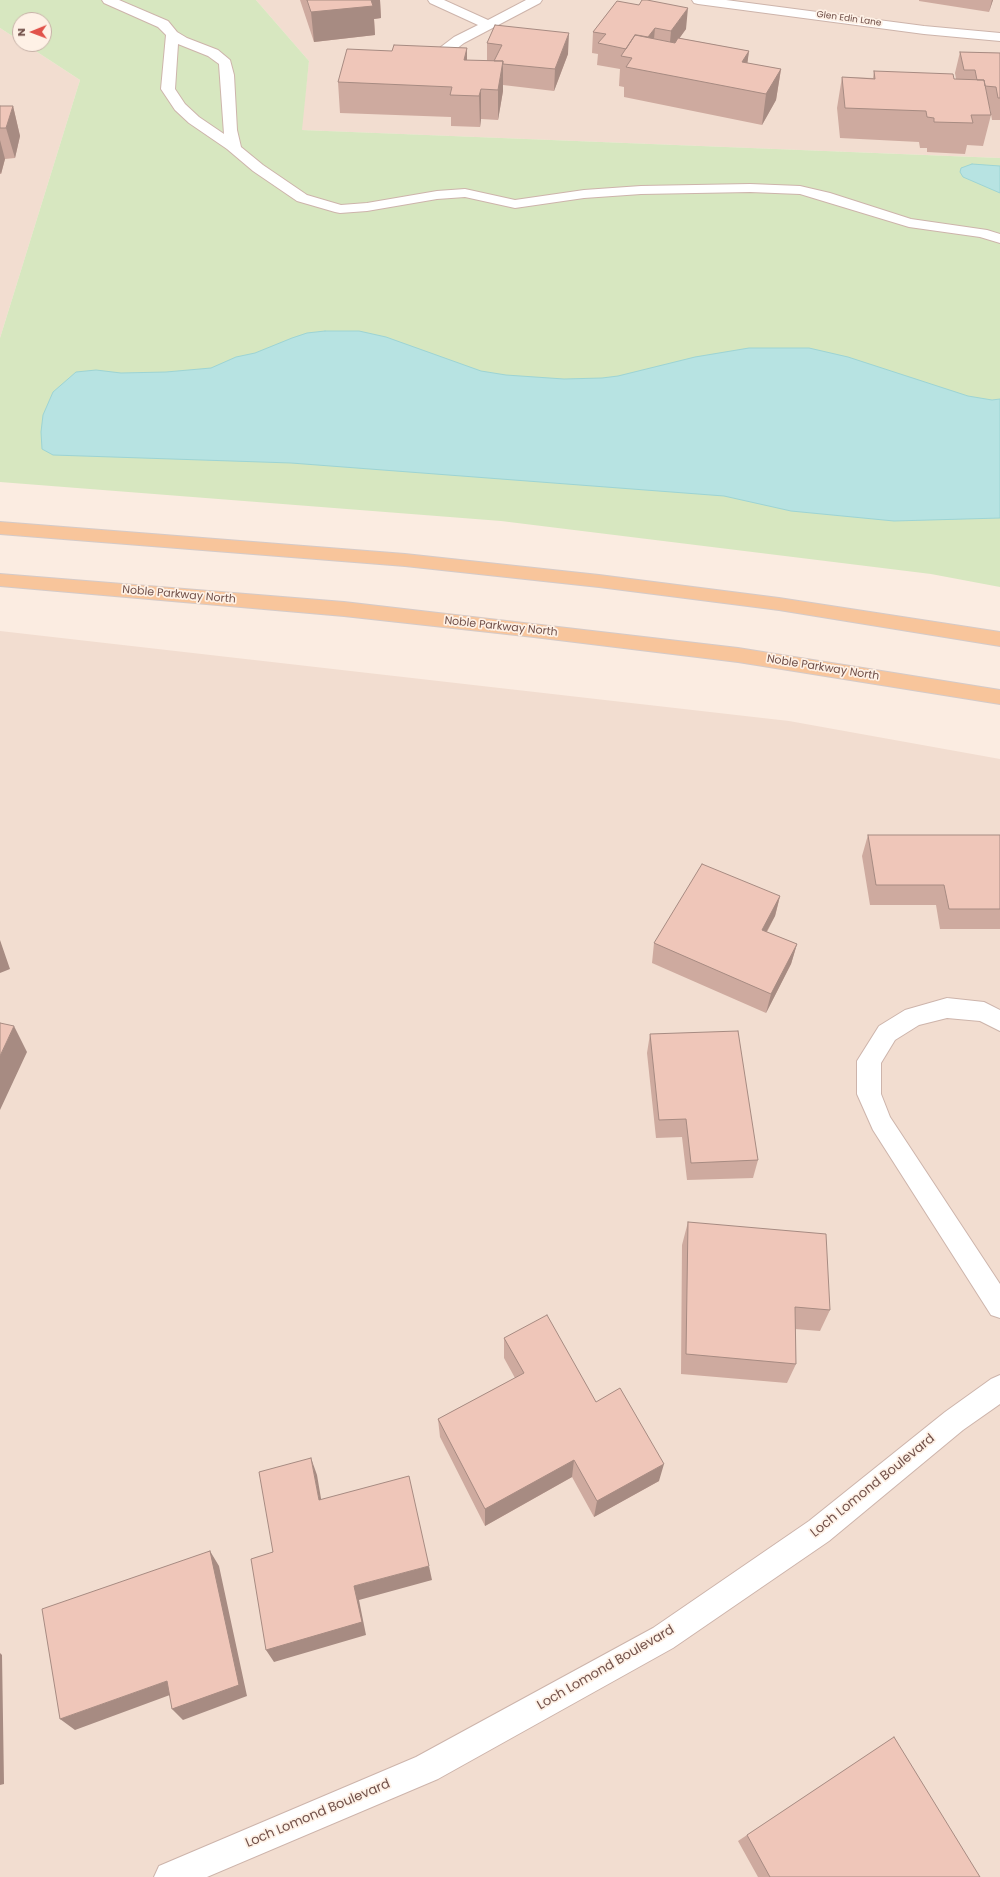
<!DOCTYPE html>
<html>
<head>
<meta charset="utf-8">
<style>
	body { margin:0 }
	#map { position:relative; width:1000px; height:1877px; overflow:hidden; background:#fbece1; font-family:Poppins,sans-serif }
	canvas { display:block }
	.north { position:absolute; left:12px; top:12px; width:40px; height:40px; box-sizing:border-box; background:#fef1e6; border:1px solid #c6b1a7; border-radius:50%; rotate:269deg; font-size:11px; font-weight:700; line-height:16px; text-align:center; color:#715049 }
	.north::after { content:''; display:block; margin:auto; width:14px; height:18px; background:#e1524a; clip-path:polygon(50% 0,100% 100%,50% 72%,0 100%) }
</style>
</head>
<body>
<div id="map">
<canvas width="1000" height="1877"></canvas>
<div class="north">N</div>
</div>
<script>
const ctx = document.querySelector('canvas').getContext('2d');
ctx.lineJoin = 'round';
function fill(path, color) {
  ctx.fillStyle = color;
  ctx.fill(path, 'evenodd');
}
function toPath(rows) {
  const path = new Path2D();
  for (const r of rows) {
    path.moveTo(r[0], r[1]);
    for (let i = 2; i < r.length; i += 2) path.lineTo(r[i], r[i + 1]);
  }
  return path;
}
function strokePath(path, color, width, dash) {
  ctx.strokeStyle = color;
  ctx.lineWidth = width;
  ctx.lineCap = dash ? 'butt' : 'round';
  ctx.setLineDash(dash || []);
  ctx.stroke(path);
}
function write(font, color, halo, rows, align = 'center') {
  ctx.font = font + ' Poppins,sans-serif';
  ctx.lineWidth = 3.5;
  ctx.setLineDash([]);
  ctx.textBaseline = 'middle';
  ctx.strokeStyle = halo;
  ctx.fillStyle = color;
  for (const [text, x, y, turn = 0] of rows) {
    ctx.save();
    ctx.translate(x, y);
    ctx.rotate((+turn || 0) * Math.PI / 180);
    ctx.textAlign = isNaN(turn) ? turn : align;
    if (halo) ctx.strokeText(text, 0, 0);
    ctx.fillText(text, 0, 0);
    ctx.restore();
  }
}
fill(toPath([
	[256,0,1000,0,1000,158,301,130,309,61],
	[0,28,20,41,20,44,25,44,80,80,0,338],
	[0,631,789,721,1000,759,1000,1877,0,1877]
]), '#f2ddd0');
fill(toPath([
	[0,0,256,0,309,61,302,130,1000,158,1000,587,931,574,501,521,0,482,0,338,80,80,25,44,44,44,44,20,20,20,20,41,0,28]
]), '#d7e7c0');
const water = toPath([
	[972,164,1000,166,1000,193,963,177,960,172,961,168,972,164],
	[325,331,359,331,386,337,481,371,506,375,564,379,602,378,618,376,695,357,749,348,809,348,848,357,968,396,992,400,1000,399,1000,518,894,521,791,511,724,496,291,463,53,455,42,449,41,432,43,415,53,392,76,372,96,370,121,373,166,372,211,368,236,357,255,353,292,338,307,333,325,331]
]);
fill(water, '#b7e3e2');
strokePath(water, '#9dd4d4', 1);
const minor = toPath([
	[102,0,119,0,168,21,177,32,187,38,218,50,230,60,234,75,237,130,241,147,263,165,307,195,341,205,367,203,437,191,465,189,515,200,584,190,641,186,750,184,800,186,830,193,911,219,987,230,1000,234,1000,243,980,237,909,227,800,194,750,192,641,194,584,198,515,208,465,197,437,199,367,211,340,213,335,212,297,201,253,171,227,149,189,123,175,110,161,89,166,35,158,27,104,3,102,0],
	[178,44,208,56,219,64,224,134,199,117,185,104,175,89,178,44],
	[428,0,444,0,488,20,526,0,542,0,540,3,464,43,439,62,434,63,429,62,427,59,429,56,454,37,478,25,430,3,428,0],
	[692,0,726,0,924,26,1000,33,1000,41,924,34,698,4,694,3,692,0],
	[947,998,984,1002,1000,1010,1000,1031,980,1021,947,1018,919,1025,895,1040,881,1063,881,1094,890,1117,1000,1284,1000,1318,991,1315,873,1130,857,1094,857,1061,879,1026,905,1010,947,998],
	[1000,1375,1000,1404,963,1430,829,1541,673,1648,438,1779,207,1877,154,1877,159,1866,416,1757,653,1628,809,1521,945,1412,991,1379,1000,1375]
]);
const major = toPath([
	[0,522,405,554,599,575,779,598,1000,632,1000,646,779,610,599,587,405,566,0,534,0,522],
	[0,574,344,602,738,648,1000,690,1000,704,738,662,534,637,344,616,0,586,0,574]
]);
strokePath(minor, '#cdb4ab', 2);
strokePath(major, '#d4cac8', 2);
fill(minor, '#fff');
fill(major, '#f8c59b');
fill(toPath([
	[300,0,380,0,381,18,374,19,375,35,314,42],
	[919,0,993,0,989,12,919,1],
	[617,1,686,29,679,38,749,51,747,63,781,69,776,100,762,125,624,97,624,87,619,86,620,69,597,65,598,54,592,53,593,32],
	[495,25,568,54,554,91,503,85,503,91,498,120,481,119,480,127,451,126,451,117,340,113,338,82,392,51,467,48,467,60,487,61,487,43],
	[960,52,1000,53,1000,120,992,120,990,108,989,108,991,115,983,146,967,145,965,154,927,152,927,148,920,148,919,142,840,138,837,108,842,77,873,78,874,71,956,79,955,73],
	[0,106,13,106,20,136,15,158,5,159,1,174,0,174],
	[868,835,1000,835,1000,929,940,929,936,905,870,905,862,856],
	[780,896,775,916,767,932,797,944,791,964,766,1013,652,963,654,943],
	[650,1034,758,1160,753,1178,687,1180,682,1137,656,1138,647,1053],
	[688,1222,830,1310,820,1331,795,1329,796,1364,787,1383,681,1374,682,1245],
	[504,1338,596,1402,659,1481,594,1517,572,1477,485,1526,440,1437,438,1419,515,1378,504,1358],
	[747,1835,980,1877,758,1877,738,1841]
]), '#ceaa9f');
fill(toPath([
	[368,0,380,0,381,18,374,19,375,35,314,42,311,12],
	[992,0,993,0,989,12],
	[688,8,686,29,669,53,671,31],
	[655,28,653,50,648,37],
	[569,33,568,54,554,91,555,69],
	[467,48,467,78,464,60],
	[749,51,745,81,742,62],
	[503,61,503,91,498,120,498,90],
	[781,69,776,100,762,125,766,94],
	[481,89,481,119,480,127,479,96],
	[13,106,20,136,15,158,6,128],
	[0,140,5,159,1,174,0,172],
	[780,896,775,916,757,949,762,930],
	[0,940,10,969,0,973],
	[797,944,791,964,766,1013,771,994],
	[14,1026,27,1052,0,1110,0,1056],
	[311,1458,317,1475,324,1516,319,1500],
	[574,1460,572,1477,485,1526,485,1509],
	[664,1464,659,1481,594,1517,597,1501],
	[210,1551,219,1566,247,1696,183,1720,172,1709],
	[429,1566,432,1580,359,1600,366,1635,274,1662,266,1650,354,1586],
	[0,1653,2,1655,4,1784,0,1785],
	[167,1681,178,1692,75,1730,60,1719]
]), '#a78b82');
const building = toPath([
	[307,0,371,0,373,6,311,12,307,0],
	[642,0,647,0,688,8,671,31,655,28,648,37,637,35,635,35,626,49,598,43,606,34,593,32,617,1,639,5,642,0],
	[495,25,569,33,555,69,503,64,503,61,494,61,502,45,487,43,495,25],
	[635,35,675,43,678,38,749,51,742,62,781,69,766,94,626,67,632,58,621,56,635,35],
	[394,45,467,48,464,60,503,61,498,90,481,89,479,96,450,95,452,87,338,82,347,49,392,51,394,45],
	[960,52,1000,53,1000,98,998,98,996,87,985,86,984,80,977,80,975,70,964,70,960,52],
	[874,71,953,74,954,79,984,80,991,115,971,115,973,123,934,122,934,118,927,117,926,111,845,108,842,77,875,79,874,71],
	[0,106,13,106,6,128,0,128,0,106],
	[868,835,1000,835,1000,909,949,909,944,885,876,885,868,835],
	[702,864,780,896,762,930,797,944,771,994,654,943,702,864],
	[0,1023,14,1026,0,1056,0,1023],
	[738,1031,758,1160,691,1163,686,1119,659,1120,650,1034,738,1031],
	[688,1222,826,1234,830,1310,795,1307,796,1364,686,1354,688,1222],
	[547,1315,596,1402,620,1388,664,1464,597,1501,574,1460,485,1509,438,1419,524,1373,504,1338,547,1315],
	[311,1458,319,1500,409,1476,429,1566,354,1586,362,1622,266,1650,251,1559,273,1552,259,1472,311,1458],
	[210,1551,239,1685,172,1709,167,1681,60,1719,42,1609,210,1551],
	[894,1737,980,1877,770,1877,747,1835,894,1737]
]);
fill(building, '#efc6b9');
strokePath(building, '#a78b82', 1);
write('9px', '#715049', '#fef1e6', [
	["Glen Edin Lane",849,19,8]
]);
write('11px', '#715049', '#fef1e6', [
	["Noble Parkway North",179,595,5],
	["Noble Parkway North",501,627,6],
	["Noble Parkway North",823,668,9]
]);
write('13px', '#715049', '#fef1e6', [
	["Loch Lomond Boulevard",873,1486,-39],
	["Loch Lomond Boulevard",606,1668,-30],
	["Loch Lomond Boulevard",318,1814,-23]
]);
</script>
</body>
</html>
